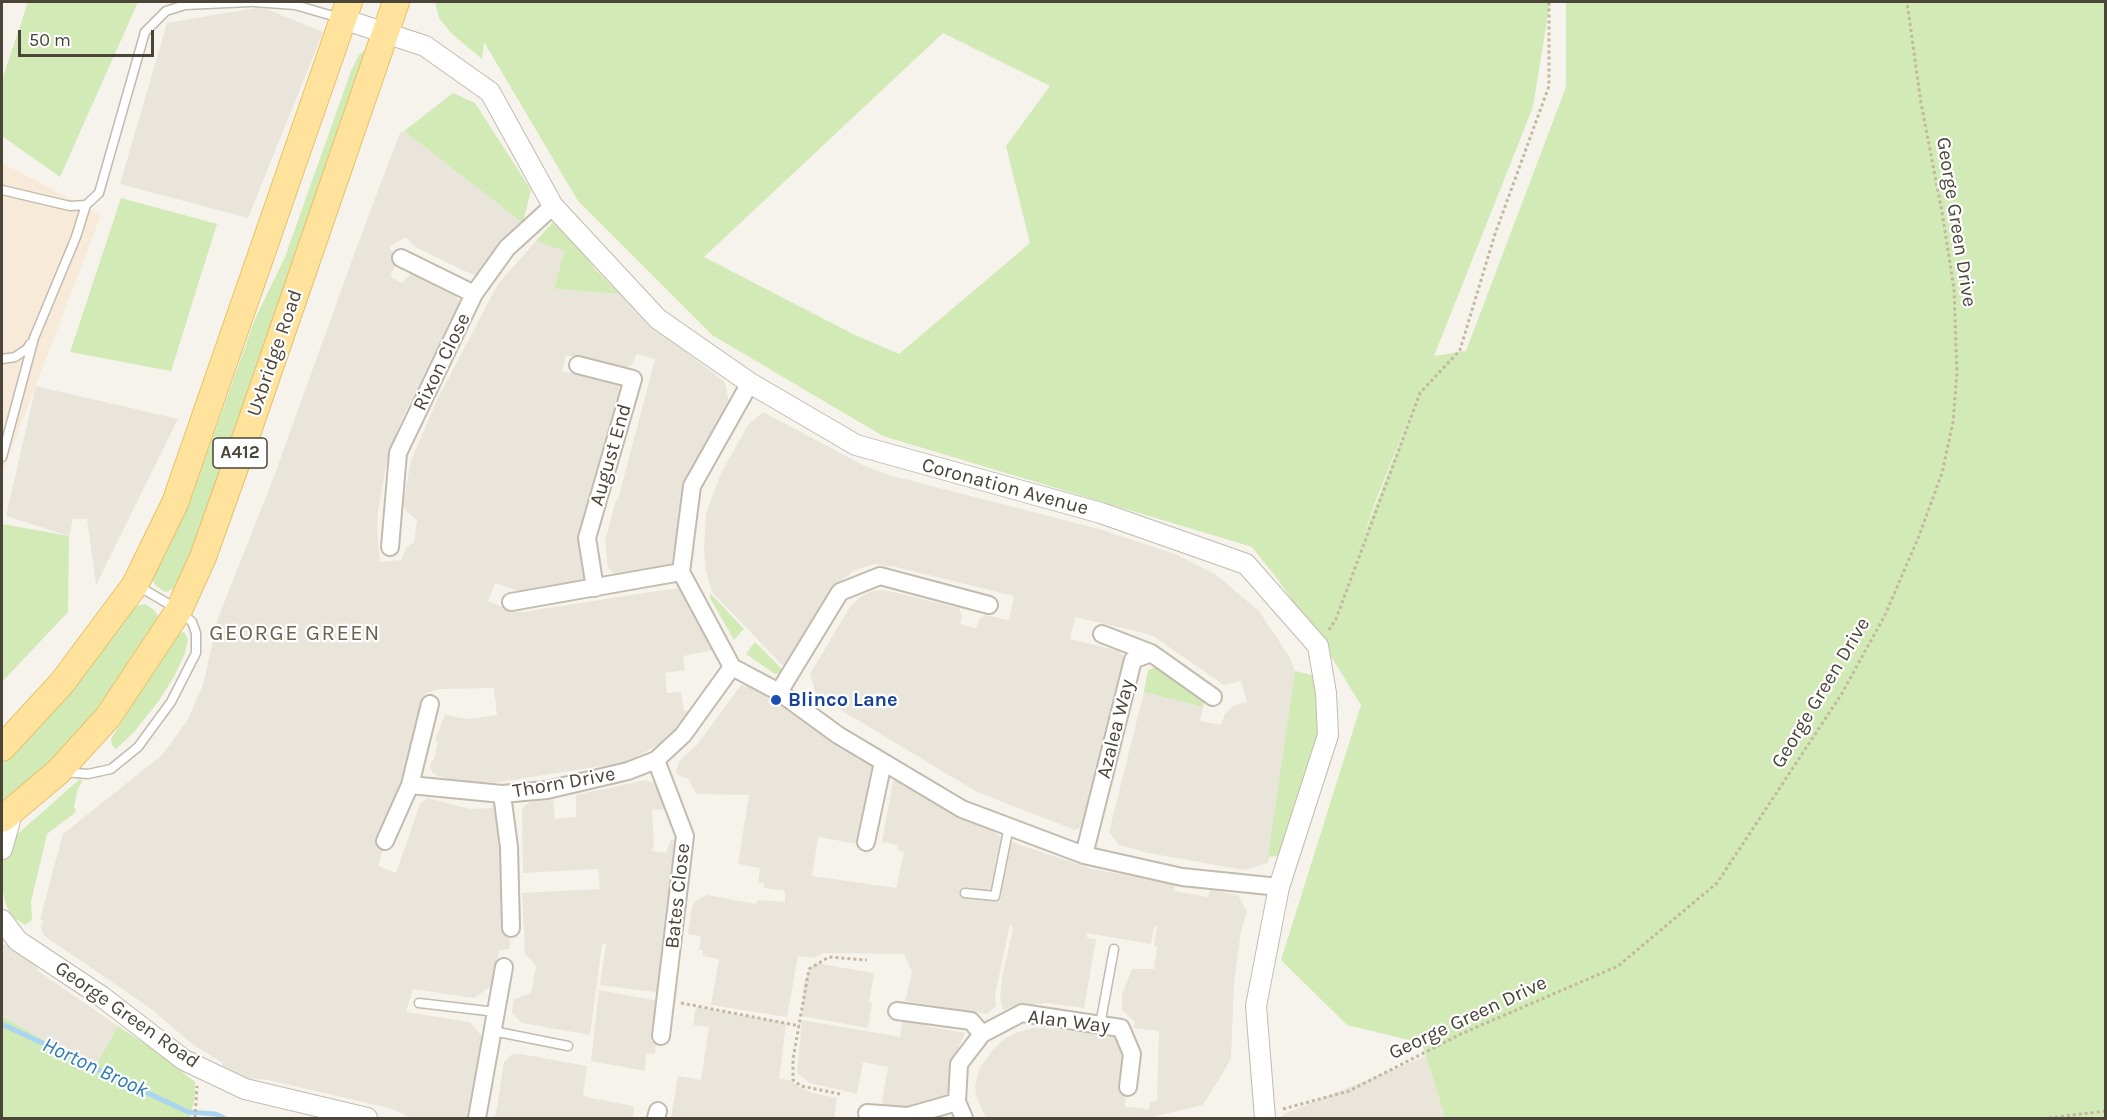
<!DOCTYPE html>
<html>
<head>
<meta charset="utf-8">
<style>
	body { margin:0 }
	#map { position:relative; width:2107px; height:1120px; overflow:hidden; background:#f6f3ec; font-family:Karla,sans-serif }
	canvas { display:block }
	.frame { position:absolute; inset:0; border:3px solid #4b4439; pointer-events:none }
	.scale { position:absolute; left:18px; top:30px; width:136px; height:27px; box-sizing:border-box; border:3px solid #4b4439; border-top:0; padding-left:8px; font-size:18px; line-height:21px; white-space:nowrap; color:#4b4439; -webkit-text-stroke:4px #fff; paint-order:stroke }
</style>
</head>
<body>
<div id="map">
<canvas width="2107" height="1120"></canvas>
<div class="frame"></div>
<div class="scale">50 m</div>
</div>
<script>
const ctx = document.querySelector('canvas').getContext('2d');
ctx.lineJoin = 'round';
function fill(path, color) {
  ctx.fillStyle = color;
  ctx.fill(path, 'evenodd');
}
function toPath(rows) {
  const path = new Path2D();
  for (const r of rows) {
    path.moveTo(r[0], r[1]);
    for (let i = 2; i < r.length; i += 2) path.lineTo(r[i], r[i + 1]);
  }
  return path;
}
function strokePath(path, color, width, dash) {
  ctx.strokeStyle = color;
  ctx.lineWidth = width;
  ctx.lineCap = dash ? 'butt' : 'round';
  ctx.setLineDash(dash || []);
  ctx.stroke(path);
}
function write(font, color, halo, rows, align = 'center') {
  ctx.font = font + ' Karla,sans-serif';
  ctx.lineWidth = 4.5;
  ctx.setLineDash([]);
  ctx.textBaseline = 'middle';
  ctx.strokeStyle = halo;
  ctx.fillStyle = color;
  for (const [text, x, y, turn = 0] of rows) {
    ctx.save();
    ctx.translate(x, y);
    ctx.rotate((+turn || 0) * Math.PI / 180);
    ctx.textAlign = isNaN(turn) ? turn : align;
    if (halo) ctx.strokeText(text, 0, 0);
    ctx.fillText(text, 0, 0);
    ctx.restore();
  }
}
fill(toPath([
	[262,7,323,32,248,218,120,184,167,23],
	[404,131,523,223,476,275,471,274,415,247,406,237,390,246,389,248,397,257,397,262,390,276,402,283,412,272,450,288,459,301,459,305,401,421,386,465,378,512,377,532,380,562,401,560,406,548,414,542,417,520,406,511,403,505,411,460,438,398,498,284,536,241,564,251,554,289,620,294,682,349,725,382,730,409,718,428,675,564,620,575,612,572,608,568,605,541,616,500,618,500,655,359,637,354,632,365,623,369,566,355,562,371,617,385,622,391,587,576,583,582,525,593,495,583,488,601,513,611,523,612,664,590,678,589,683,592,693,615,714,650,683,656,685,670,665,673,667,693,681,692,684,711,691,710,678,729,663,742,628,762,499,782,466,784,438,776,432,772,430,768,431,762,434,760,438,742,435,740,445,715,468,719,497,715,494,688,441,689,425,693,418,727,378,866,396,873,420,804,428,798,470,809,494,808,505,865,510,949,499,950,493,985,474,998,413,989,406,1012,470,1022,484,1039,471,1113,468,1118,411,1118,393,1109,269,1080,246,1078,223,1066,221,1062,192,1044,150,1008,43,935,41,925,44,922,40,919,63,834,162,755,187,721,203,685,218,618,273,479,363,230,400,133],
	[36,386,178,419,96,585,87,519,73,519,69,536,6,516],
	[763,412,863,465,885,474,1099,529,1175,554,1215,574,1259,611,1289,656,1295,671,1268,863,1245,870,1148,853,1119,845,1109,832,1144,692,1203,707,1200,721,1221,725,1225,714,1230,709,1235,705,1247,702,1241,681,1224,685,1153,636,1144,633,1075,617,1070,639,1119,651,1126,659,1086,824,1075,830,977,792,816,695,810,674,850,607,860,597,872,591,885,590,959,608,962,616,960,624,976,628,979,620,985,615,1009,620,1014,596,896,567,875,564,864,567,852,572,830,591,788,663,782,665,712,592,706,571,704,549,706,513,721,473,748,425],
	[741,685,757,689,878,762,864,845,818,837,812,876,896,888,904,852,898,850,898,845,882,842,893,781,905,782,981,822,1002,838,1020,845,1092,869,1175,884,1174,891,1208,897,1210,890,1238,895,1247,912,1241,931,1234,982,1231,1059,1203,1105,1148,1118,986,1118,976,1096,975,1085,980,1068,994,1048,1004,1039,1018,1032,1034,1028,1045,1028,1115,1037,1120,1040,1124,1046,1126,1076,1125,1107,1143,1108,1146,1110,1149,1109,1150,1102,1157,1101,1159,1031,1133,1028,1135,1022,1122,1010,1122,994,1132,969,1154,969,1157,947,1154,946,1157,927,1154,926,1151,944,1087,933,1087,938,1096,939,1084,1008,1048,1003,1014,1006,1003,1010,1000,998,1002,978,1013,929,1010,924,995,995,996,1006,987,1014,905,1001,912,972,904,954,824,953,813,958,798,956,787,1017,711,1005,719,959,703,956,703,950,699,950,701,936,688,934,692,906,695,901,707,895,756,904,757,900,785,902,785,891,764,888,764,883,758,883,760,868,738,864,749,795,696,794,688,779,678,775,676,770,680,760,697,745],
	[646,780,658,784,669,809,652,810,654,844,652,851,666,853,671,840,676,839,677,844,663,993,600,985,606,944,602,944,590,1035,522,1023,512,1013,514,999,531,993,536,966,525,954,522,893,600,889,598,869,523,873,522,810,525,805,531,802,553,799,555,819,576,817,576,795],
	[9,944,36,963,38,971,118,1026,94,1069,2,1016,2,945],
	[815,963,874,973,869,1002,872,1003,868,1028,802,1016,804,983,809,970],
	[599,990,663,1002,656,1019,651,1041,656,1042,655,1054,646,1053,645,1071,591,1061],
	[696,1007,786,1023,779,1079,790,1080,799,1087,813,1093,837,1098,834,1118,671,1118,678,1076,701,1080,709,1027,693,1025],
	[903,1019,926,1023,926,1026,965,1033,953,1061,948,1092,945,1095,947,1101,914,1111,885,1105,882,1102,888,1067,863,1062,857,1094,810,1083,797,1073,802,1020,900,1037],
	[521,1054,587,1066,583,1095,591,1098,634,1106,633,1118,493,1118,496,1113,504,1062,511,1055],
	[1426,1056,1445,1118,1281,1118,1286,1113]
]), '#eae5da');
fill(toPath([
	[2,163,101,215,2,474]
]), '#f7ead8');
fill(toPath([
	[28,2,138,2,60,177,2,136,2,80],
	[435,2,1550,2,1533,107,1434,356,1466,351,1566,87,1566,2,2105,2,2105,1118,1445,1118,1422,1043,1347,1025,1281,960,1361,705,1327,650,1276,577,1252,547,883,436,712,335,578,201,484,42,482,59,452,34,439,18],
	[943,33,1050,86,1006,146,1030,243,899,354,853,334,704,257],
	[1407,423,1407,424,1362,540,1376,500],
	[365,50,370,54,312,227,178,587,165,592,156,586,151,578,182,514,209,448,255,319,285,257,351,71,359,55],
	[453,93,475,103,531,190,523,223,404,131],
	[121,198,217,224,171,371,70,352],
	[553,222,574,240,594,268,620,294,554,289,564,251,536,241],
	[2,524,69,536,68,612,2,682],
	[710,593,744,629,734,640,710,598],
	[145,604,153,609,158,616,153,630,124,676,93,717,57,755,2,804,2,765,50,715,86,672,131,607],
	[184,632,188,639,185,653,174,677,158,702,134,732,116,749,112,745,111,739,176,634],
	[755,642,785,672,775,674,746,654],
	[1157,667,1202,698,1204,703,1203,707,1144,692,1148,670],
	[1295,671,1317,676,1325,730,1287,855,1268,857],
	[81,778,82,782,78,789,74,806,76,812,47,834,31,902,32,920,25,925,13,917,6,905,2,888,2,860,12,839],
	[2,1016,94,1069,118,1026,154,1050,195,1082,195,1097,190,1118,2,1118]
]), '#d2eab5');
strokePath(toPath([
	[2,1024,188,1112,216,1114,224,1118]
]), '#a9d4f2', 5);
const service = toPath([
	[254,2,295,5,340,18],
	[2,190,70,206,86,205,99,193,145,32,166,11,185,5,250,2],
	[2,359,15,357,27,349,30,344],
	[2,457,34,338,76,237,86,205],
	[64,772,88,774,111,769,138,747,171,702,196,653,196,633,192,622,179,610,138,586],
	[965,893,995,896,1009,826],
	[419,1003,496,1012],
	[1100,1025,1114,949],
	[493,1031,568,1046]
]);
const minor = toPath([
	[401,258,474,294],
	[578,365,633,379,587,538,595,588],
	[750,383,692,486,681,572,732,667,779,692,838,735,962,809,1084,855,1182,877,1279,887],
	[390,547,398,453,474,294,507,248,553,206],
	[511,602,681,572],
	[1102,634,1151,653],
	[779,692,840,592,880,576,989,605],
	[656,760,685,836,661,1036],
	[410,785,430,704],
	[502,794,509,847,511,928],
	[385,841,410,785,502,794,547,790,628,771,656,760,683,735,732,667],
	[866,842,883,762],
	[1084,855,1133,660,1151,653,1213,697],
	[897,1011,971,1021,982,1034],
	[867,1113,908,1116,957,1102],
	[477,1118,504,967],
	[656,1118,658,1111],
	[964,1118,957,1102,959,1064,982,1034,1022,1013,1121,1028,1132,1054,1128,1087]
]);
const tertiary = toPath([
	[343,19,425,46,490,92,553,206,658,319,750,383,856,445,1101,513,1246,564,1318,646,1326,693,1328,735,1279,887,1256,1006,1265,1118],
	[2,849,13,810],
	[2,920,18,941,101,996,184,1060,245,1089,367,1118]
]);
const primary = toPath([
	[2,748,62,683,135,585,175,503,349,2],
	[2,819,58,772,108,717,179,610,203,557,249,428,396,2]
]);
strokePath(service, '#c2bbae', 11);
strokePath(minor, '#c2bbae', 20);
strokePath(tertiary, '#c2bbae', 22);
strokePath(primary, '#e6c16a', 28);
strokePath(toPath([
	[1329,630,1336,619,1420,393,1460,350,1495,234,1549,86,1549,2],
	[681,1003,800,1026],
	[840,1094,801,1086,793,1080,793,1059,809,969,829,957,867,960],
	[1283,1109,1349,1091,1463,1033,1618,966,1717,883,1841,695,1885,615,1919,536,1942,473,1953,422,1957,373,1954,289,1942,212,1921,103,1907,2],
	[195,1118,197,1086],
	[2049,1118,2106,1111]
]), '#c4b79f', 3, [3, 3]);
strokePath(service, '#fff', 8);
strokePath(minor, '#fff', 16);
strokePath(tertiary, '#fff', 20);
strokePath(primary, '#ffe39c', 26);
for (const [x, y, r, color] of [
	[776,700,6,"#1a4fb4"]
]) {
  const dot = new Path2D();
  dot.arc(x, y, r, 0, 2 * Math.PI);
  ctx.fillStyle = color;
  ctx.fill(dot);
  strokePath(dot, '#fff', 2);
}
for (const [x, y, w] of [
	[240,453,54]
]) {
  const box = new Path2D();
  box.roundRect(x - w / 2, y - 15, w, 30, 4.5);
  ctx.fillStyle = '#fff';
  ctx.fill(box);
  strokePath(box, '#4b4439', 1.5);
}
write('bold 18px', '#4b4439', null, [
	["A412",240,453]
]);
write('20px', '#4b4439', '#fff', [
	["George Green Drive",1956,222,81],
	["Uxbridge Road",275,353,-71],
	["Rixon Close",442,362,-64],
	["August End",611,455,-74],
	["Coronation Avenue",1005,487,15],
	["George Green Drive",1821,693,-59],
	["Azalea Way",1116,729,-76],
	["Thorn Drive",564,783,-10],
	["Bates Close",678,896,-84],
	["George Green Road",127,1015,35],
	["George Green Drive",1468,1018,-25],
	["Alan Way",1069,1022,7]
]);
write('bold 20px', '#164399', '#fff', [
	["Blinco Lane",788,700]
], 'left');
write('italic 21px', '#2e7ab2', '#fff', [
	["Horton Brook",95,1068,25]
]);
ctx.letterSpacing = '1.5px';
write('22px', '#6e6250', '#fff', [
	["GEORGE GREEN",295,634]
]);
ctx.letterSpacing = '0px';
</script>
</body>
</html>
